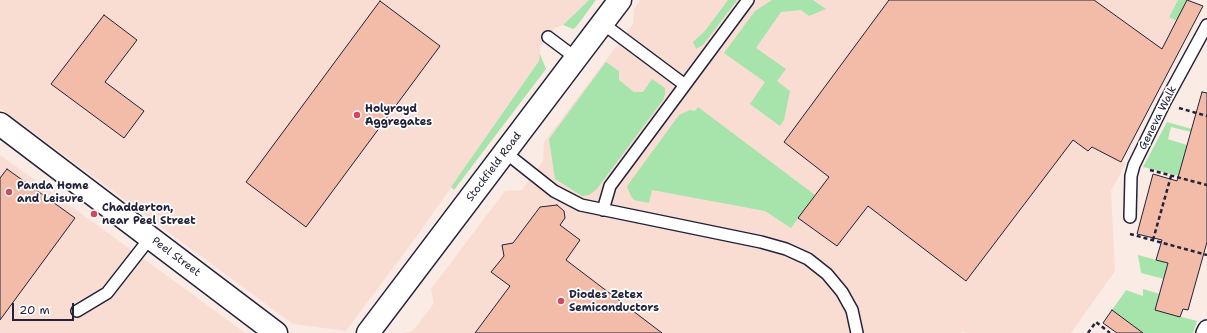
<!DOCTYPE html>
<html>
<head>
<meta charset="utf-8">
<style>
	body { margin:0 }
	#map { position:relative; width:1207px; height:333px; overflow:hidden; background:#fbebe5; font-family:"Shantell Sans",sans-serif }
	canvas { display:block }
	.scale { position:absolute; left:12px; top:303px; width:62px; height:18px; box-sizing:border-box; border:2px solid #22223b; border-top:0; padding-left:5px; font-size:12px; line-height:14px; white-space:nowrap; color:#22223b; -webkit-text-stroke:3px #fff; paint-order:stroke }
</style>
</head>
<body>
<div id="map">
<canvas width="1207" height="333"></canvas>
<div class="scale">20 m</div>
</div>
<script>
const ctx = document.querySelector('canvas').getContext('2d');
ctx.lineJoin = 'round';
function fill(path, color) {
  ctx.fillStyle = color;
  ctx.fill(path, 'evenodd');
}
function toPath(rows) {
  const path = new Path2D();
  for (const r of rows) {
    path.moveTo(r[0], r[1]);
    for (let i = 2; i < r.length; i += 2) path.lineTo(r[i], r[i + 1]);
  }
  return path;
}
function strokePath(path, color, width, dash) {
  ctx.strokeStyle = color;
  ctx.lineWidth = width;
  ctx.lineCap = dash ? 'butt' : 'round';
  ctx.setLineDash(dash || []);
  ctx.stroke(path);
}
function write(font, color, halo, rows, align = 'center') {
  ctx.font = font + ' "Shantell Sans",sans-serif';
  ctx.lineWidth = 3.5;
  ctx.setLineDash([]);
  ctx.textBaseline = 'middle';
  ctx.strokeStyle = halo;
  ctx.fillStyle = color;
  for (const [text, x, y, turn = 0] of rows) {
    ctx.save();
    ctx.translate(x, y);
    ctx.rotate((+turn || 0) * Math.PI / 180);
    ctx.textAlign = isNaN(turn) ? turn : align;
    if (halo) ctx.strokeText(text, 0, 0);
    ctx.fillText(text, 0, 0);
    ctx.restore();
  }
}
fill(toPath([
	[0,0,589,0,563,25,555,28,540,47,540,61,414,240,346,331,293,324,0,108],
	[640,0,1178,0,1169,16,1177,21,1107,153,1126,163,1111,191,1115,271,1071,333,966,333,963,331,961,333,403,333,413,331,434,303,431,289,505,191,522,190,543,161,544,142,633,24,634,9],
	[0,155,184,288,245,333,0,333]
]), '#f9ddd3');
fill(toPath([
	[589,0,596,0,576,27,573,29,563,25],
	[728,0,737,0,703,45,696,49,693,42,705,31],
	[772,0,813,0,826,9,809,16,801,10,781,12,756,48,786,69,777,81,790,91,784,120,780,126,750,104,765,82,724,53,755,11],
	[1178,0,1187,0,1177,21,1169,17],
	[540,54,546,69,454,190,451,187,539,61],
	[606,62,619,71,619,80,634,92,643,92,652,79,665,88,665,94,663,100,596,190,589,195,582,196,555,179,549,139],
	[698,107,815,195,791,228,765,211,652,190,649,203,634,200,631,196,627,187,630,182,679,115,690,110,695,111],
	[1167,122,1192,129,1191,132,1171,127,1168,139,1187,145,1179,176,1143,167],
	[1138,255,1168,263,1164,279,1141,273],
	[1143,289,1160,294,1155,310,1197,321,1193,333,1143,333,1112,310,1126,290,1143,296]
]), '#a6e4ac');
const building = toPath([
	[889,0,1094,0,1162,49,1187,0,1203,6,1121,162,1092,147,1088,151,1073,140,966,281,868,206,837,246,798,218,829,177,784,142,889,0],
	[380,1,440,46,306,227,246,182,380,1],
	[104,15,137,40,105,82,144,111,124,138,51,84,104,15],
	[1202,92,1207,93,1207,242,1188,310,1183,309,1180,317,1155,310,1168,263,1156,260,1162,240,1137,234,1153,174,1177,181,1202,92],
	[7,169,75,218,0,320,0,178,7,169],
	[557,205,564,211,565,218,560,225,580,240,566,260,662,333,475,333,510,286,491,272,504,256,502,245,513,243,540,207,557,205],
	[1112,310,1143,333,1117,333,1103,323,1112,310]
]);
fill(building, '#f3bca9');
strokePath(building, '#22223b', 1);
const service = toPath([
	[602,23,685,85],
	[548,37,576,58],
	[506,153,554,191,581,205,761,242,786,249,808,259,827,274,842,292,852,310,857,333],
	[603,210,610,186,748,0],
	[1130,217,1131,176,1134,165,1165,102,1207,25],
	[77,311,107,293,150,238]
]);
const pedestrian = toPath([
	[1205,333,1207,329]
]);
const minor = toPath([
	[0,124,276,333]
]);
const tertiary = toPath([
	[368,333,620,0]
]);
strokePath(service, '#22223b', 14);
strokePath(pedestrian, '#22223b', 20);
strokePath(minor, '#22223b', 25);
strokePath(tertiary, '#22223b', 25);
strokePath(toPath([
	[1179,108,1207,116],
	[1150,170,1207,185],
	[1130,234,1207,255],
	[1153,240,1171,176],
	[1088,333,1096,322,1110,333]
]), '#22223b', 2.5, [4, 3]);
strokePath(service, '#fff', 11);
strokePath(pedestrian, '#fff', 17);
strokePath(minor, '#fff', 22);
strokePath(tertiary, '#fff', 22);
for (const [x, y, r, color] of [
	[357,115,4,"#d1495b"],
	[9,192,4,"#d1495b"],
	[94,214,4,"#d1495b"],
	[561,301,4,"#d1495b"]
]) {
  const dot = new Path2D();
  dot.arc(x, y, r, 0, 2 * Math.PI);
  ctx.fillStyle = color;
  ctx.fill(dot);
  strokePath(dot, '#fff', 1.5);
}
write('bold 11px', '#22223b', '#fff', [
	["Holyroyd",365,109],
	["Aggregates",365,122],
	["Panda Home",17,186],
	["and Leisure",17,199],
	["Chadderton,",102,208],
	["near Peel Street",102,221],
	["Diodes Zetex",569,295],
	["Semiconductors",569,308]
], 'left');
write('11px', '#22223b', '#fff', [
	["Geneva Walk",1158,118,-63],
	["Stockfield Road",494,167,-53],
	["Peel Street",176,257,37]
]);
</script>
</body>
</html>
